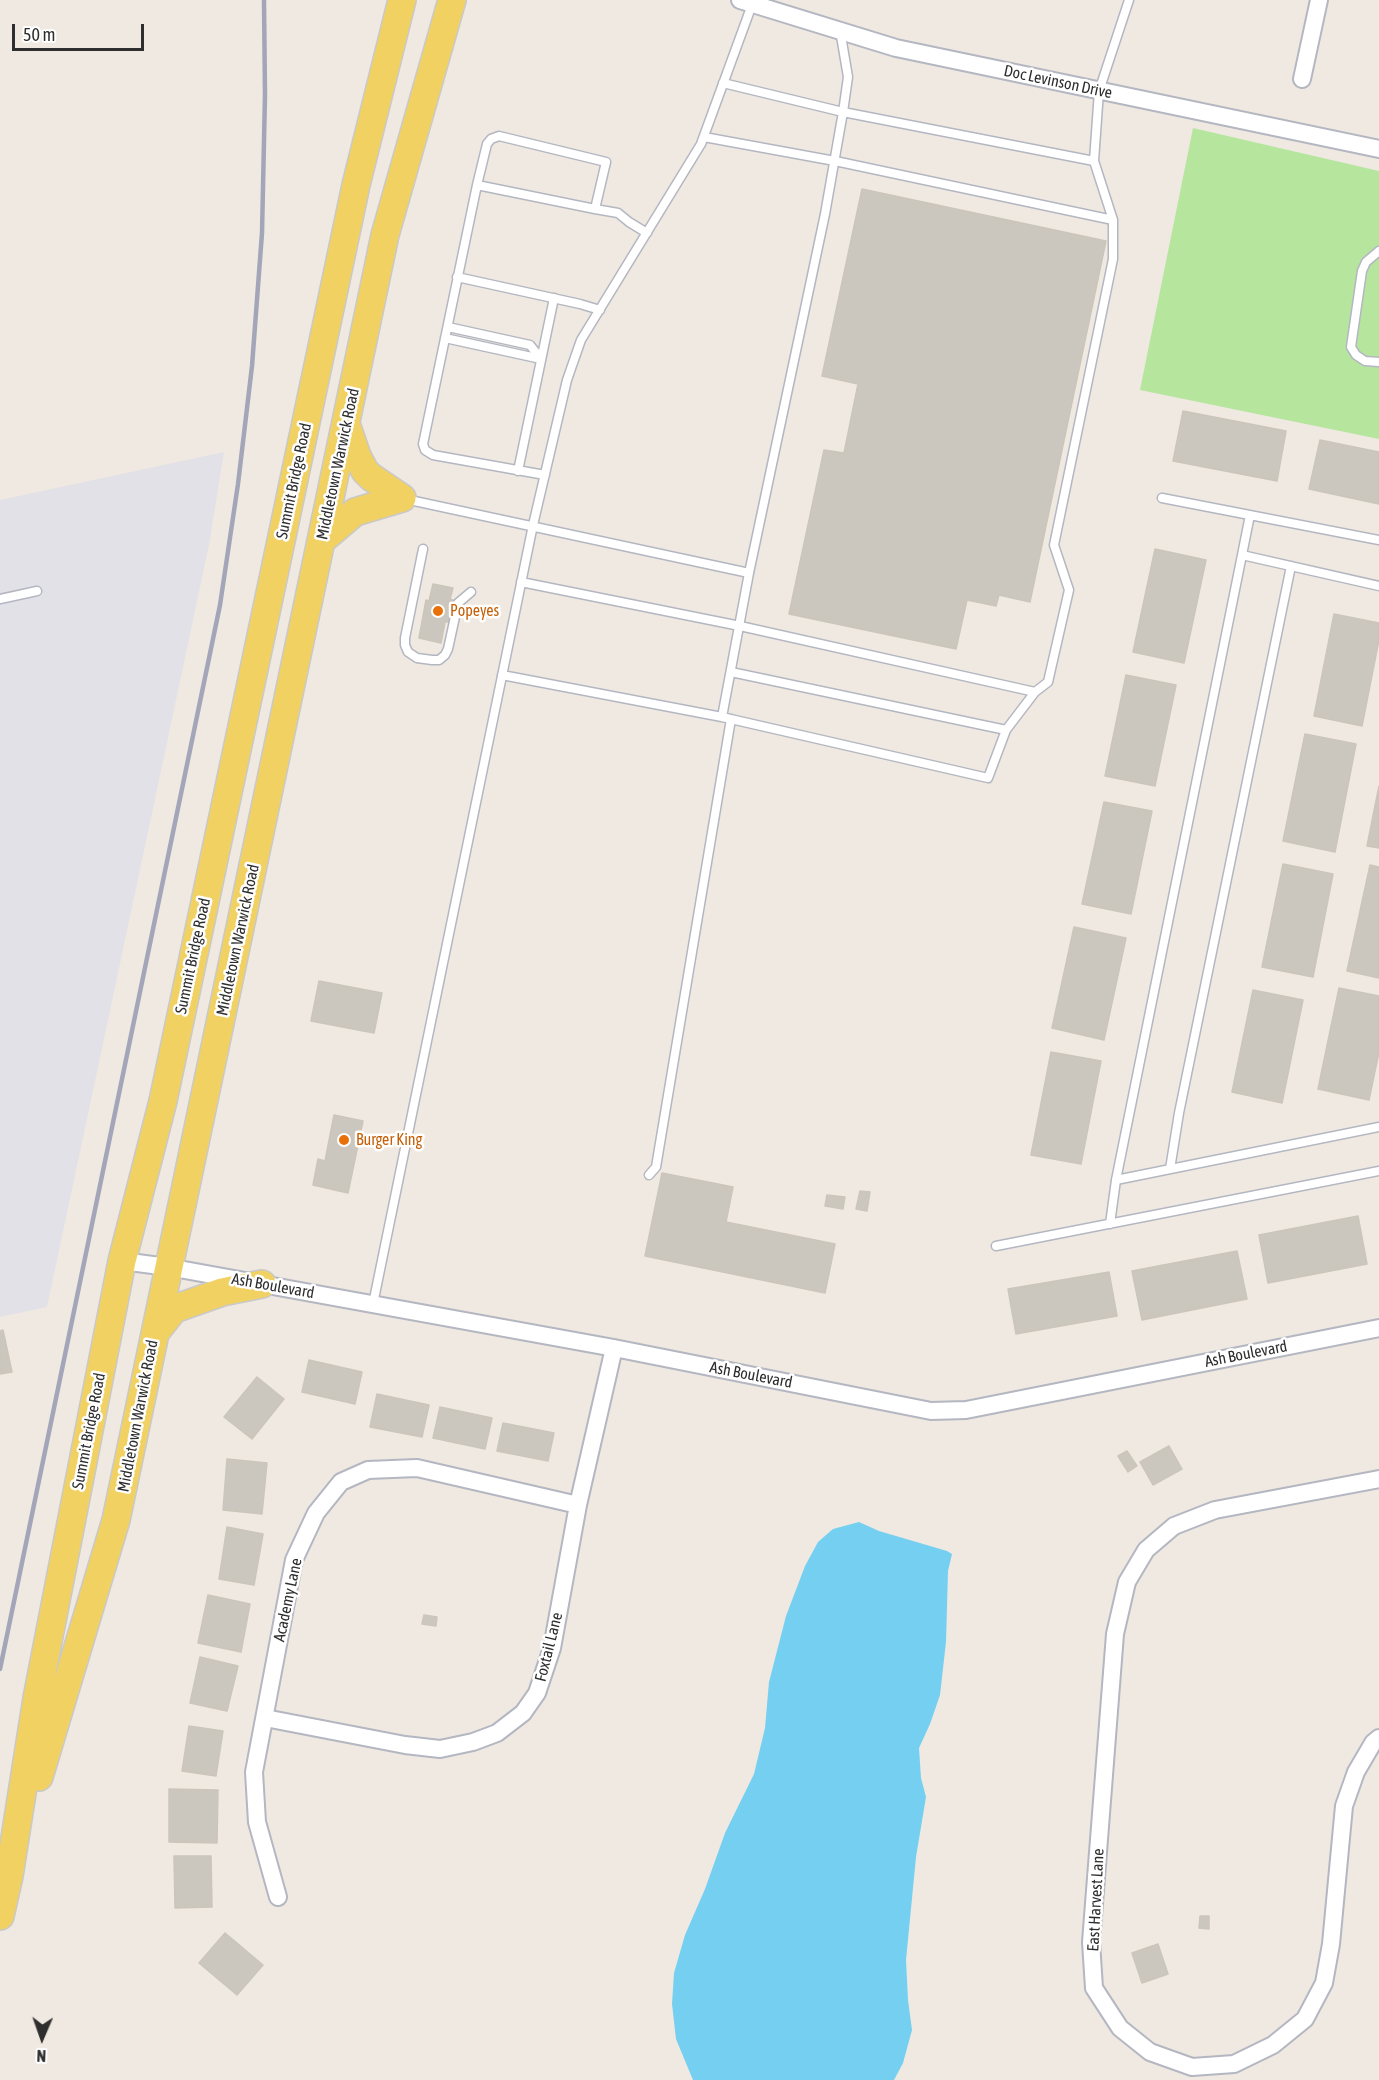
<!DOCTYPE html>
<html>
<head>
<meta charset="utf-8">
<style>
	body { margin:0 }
	#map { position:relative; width:1379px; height:2080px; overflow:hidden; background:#efe9e1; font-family:"Asap Condensed",sans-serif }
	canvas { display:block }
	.north { position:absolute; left:12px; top:2008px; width:60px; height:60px; -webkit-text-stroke:4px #fff; paint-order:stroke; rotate:182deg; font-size:16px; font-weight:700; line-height:24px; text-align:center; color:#2e2e2e }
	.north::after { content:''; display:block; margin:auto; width:21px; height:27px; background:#2e2e2e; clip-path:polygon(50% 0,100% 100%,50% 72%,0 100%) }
	.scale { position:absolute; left:12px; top:24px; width:132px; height:27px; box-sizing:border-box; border:3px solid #2e2e2e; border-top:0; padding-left:8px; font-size:18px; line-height:21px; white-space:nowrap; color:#2e2e2e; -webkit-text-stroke:4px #fff; paint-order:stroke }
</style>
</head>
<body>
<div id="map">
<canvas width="1379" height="2080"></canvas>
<div class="north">N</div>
<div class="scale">50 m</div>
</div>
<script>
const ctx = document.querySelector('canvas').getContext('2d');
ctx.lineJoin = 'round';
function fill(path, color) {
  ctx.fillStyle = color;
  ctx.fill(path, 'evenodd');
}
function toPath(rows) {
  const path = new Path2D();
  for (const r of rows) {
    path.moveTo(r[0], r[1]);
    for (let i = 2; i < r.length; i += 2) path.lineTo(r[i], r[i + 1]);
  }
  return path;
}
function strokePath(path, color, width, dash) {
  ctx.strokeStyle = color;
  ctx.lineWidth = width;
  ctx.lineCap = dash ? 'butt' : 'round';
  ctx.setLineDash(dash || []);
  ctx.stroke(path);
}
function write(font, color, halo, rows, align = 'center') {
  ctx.font = font + ' "Asap Condensed",sans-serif';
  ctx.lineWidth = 5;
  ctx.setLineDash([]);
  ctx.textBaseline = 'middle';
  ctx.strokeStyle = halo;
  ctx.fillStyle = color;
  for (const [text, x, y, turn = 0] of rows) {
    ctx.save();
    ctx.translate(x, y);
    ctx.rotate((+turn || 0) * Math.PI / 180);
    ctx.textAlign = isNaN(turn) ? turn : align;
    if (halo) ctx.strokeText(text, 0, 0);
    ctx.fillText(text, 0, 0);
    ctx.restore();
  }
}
fill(toPath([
	[224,452,209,545,47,1307,0,1317,0,500]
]), '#e3e1e8');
fill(toPath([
	[1193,128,1379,171,1379,439,1140,390]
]), '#b6e59e');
fill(toPath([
	[859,1522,879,1531,947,1551,952,1554,948,1571,946,1642,940,1695,930,1724,919,1748,921,1778,926,1797,916,1857,906,1960,908,2000,912,2030,903,2063,894,2080,693,2080,676,2039,672,2004,674,1973,685,1935,705,1889,725,1833,754,1774,765,1728,769,1682,786,1616,805,1566,818,1542,833,1529]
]), '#75cff0');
const building = toPath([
	[862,189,1106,241,1030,602,999,595,996,606,967,600,956,649,789,614,824,450,844,453,858,384,822,376,862,189],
	[1183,411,1286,431,1277,481,1173,461,1183,411],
	[1320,440,1379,452,1379,504,1309,489,1320,440],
	[1155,549,1206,560,1184,663,1133,652,1155,549],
	[433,584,453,588,450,599,453,600,449,622,445,622,441,643,419,638,426,600,429,601,433,584],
	[1334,614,1379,623,1379,640,1362,726,1314,716,1334,614],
	[1126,675,1176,685,1155,786,1105,776,1126,675],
	[1305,734,1356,744,1335,852,1283,841,1305,734],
	[1379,786,1379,848,1367,846,1379,786],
	[1104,802,1152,811,1131,914,1082,904,1104,802],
	[1283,864,1333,874,1313,977,1262,967,1283,864],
	[1370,865,1379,867,1379,978,1347,971,1370,865],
	[1074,927,1126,938,1104,1040,1052,1028,1074,927],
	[319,981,382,993,374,1033,311,1021,319,981],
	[1339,988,1379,996,1379,1052,1369,1100,1318,1089,1339,988],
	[1253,990,1303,1000,1282,1103,1232,1092,1253,990],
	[1051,1052,1101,1061,1081,1164,1031,1155,1051,1052],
	[334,1115,363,1121,348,1193,313,1185,318,1159,325,1161,334,1115],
	[662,1173,733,1187,726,1222,835,1244,825,1293,645,1256,662,1173],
	[860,1191,870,1192,867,1211,856,1209,860,1191],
	[827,1195,845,1197,843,1209,825,1206,827,1195],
	[1358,1216,1367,1264,1268,1283,1259,1235,1358,1216],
	[1237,1251,1247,1299,1142,1320,1132,1271,1237,1251],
	[1109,1272,1117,1316,1016,1334,1008,1289,1109,1272],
	[3,1330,12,1372,0,1374,0,1331,3,1330],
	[309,1360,362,1372,355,1404,302,1392,309,1360],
	[257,1377,284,1399,252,1439,224,1417,257,1377],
	[377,1394,429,1405,422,1437,370,1427,377,1394],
	[440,1407,492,1418,485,1449,433,1438,440,1407],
	[503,1423,554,1433,548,1461,497,1451,503,1423],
	[1169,1446,1182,1469,1153,1485,1140,1462,1169,1446],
	[1127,1451,1137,1466,1128,1472,1118,1456,1127,1451],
	[227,1459,267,1463,262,1514,223,1510,227,1459],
	[227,1527,263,1534,254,1585,219,1579,227,1527],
	[208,1595,250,1604,241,1652,198,1643,208,1595],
	[424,1615,437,1617,436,1626,422,1624,424,1615],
	[200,1657,238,1666,227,1711,190,1703,200,1657],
	[189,1726,223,1731,216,1776,182,1771,189,1726],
	[169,1789,218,1790,217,1843,169,1842,169,1789],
	[174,1856,211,1856,212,1907,175,1908,174,1856],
	[1200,1916,1209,1916,1209,1929,1199,1928,1200,1916],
	[225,1933,263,1965,237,1995,199,1963,225,1933],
	[1158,1944,1168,1974,1142,1983,1132,1953,1158,1944]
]);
fill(building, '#cbc7bf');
strokePath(building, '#cbc5ba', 1.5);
const service = toPath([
	[840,30,848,77,843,112,1094,161],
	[477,185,423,444,425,450,433,455,545,475],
	[595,209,606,162,499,136,491,139,487,144,477,185,595,209,618,213,629,222,647,233],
	[1113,220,1094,161,1099,91,1129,0],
	[1379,251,1366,262,1362,271,1351,347,1356,355,1365,361,1379,362],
	[457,277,580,304,600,310],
	[448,327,530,345,541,359],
	[445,338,541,359],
	[518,471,554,298],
	[1162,498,1379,540],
	[405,499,749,573,825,214,843,112,723,83],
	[1250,515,1242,555,1379,586],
	[423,549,405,638,405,645,408,652,417,658,432,660,439,660,445,655,448,649,458,603,471,592],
	[521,582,740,626,1035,692,1048,682,1069,590,1054,545,1113,259,1113,220,835,161,704,137],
	[0,599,37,591],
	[731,672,1006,730],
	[502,675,722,717,749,573],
	[722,717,988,778,1006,730,1035,692],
	[1170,1169,1179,1113,1291,566],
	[649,1175,656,1167,731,719],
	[1116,1180,1379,1127],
	[1110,1224,1116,1180,1242,555],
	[996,1246,1379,1171],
	[373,1304,533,525,567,380,581,340,701,144,753,2]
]);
const minor = toPath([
	[740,0,896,48,1379,149],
	[1302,79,1319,0],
	[122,1261,168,1267,614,1348,931,1411,966,1410,1379,1328],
	[1379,1479,1215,1510,1174,1526,1146,1550,1127,1582,1115,1634,1091,1942,1094,1988,1120,2028,1150,2052,1192,2067,1234,2064,1273,2045,1305,2019,1324,1983,1331,1944,1344,1806,1356,1772,1373,1743,1379,1738],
	[265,1718,405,1745,440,1749,473,1742,497,1733,523,1713,537,1693,552,1648,578,1505,614,1348],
	[278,1897,257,1822,254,1772,294,1560,316,1513,341,1482,368,1470,417,1468,578,1505]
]);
const primary = toPath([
	[346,424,357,456,365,471,371,477,402,498],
	[322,540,355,512,402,498],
	[155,1333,174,1309,222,1292,262,1284],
	[39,1777,116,1520,385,235,452,0],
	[0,1916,9,1876,37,1698,122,1261,163,1101,356,185,402,0]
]);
strokePath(service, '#b4b7c1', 11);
strokePath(minor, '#b4b7c1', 20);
strokePath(primary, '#c9c9c9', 30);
strokePath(service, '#fff', 8);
strokePath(minor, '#fff', 16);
strokePath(primary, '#f2d163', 27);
strokePath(toPath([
	[0,1669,220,605,238,484,252,366,262,233,265,95,264,0]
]), '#a3a6b8', 4.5);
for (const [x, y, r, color] of [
	[438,611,6,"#e8710a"],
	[344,1140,6,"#e8710a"]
]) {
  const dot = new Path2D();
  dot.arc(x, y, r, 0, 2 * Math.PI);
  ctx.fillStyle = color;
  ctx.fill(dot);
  strokePath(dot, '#fff', 2);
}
write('16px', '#2e2e2e', '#fff', [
	["Doc Levinson Drive",1058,82,12],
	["Middletown Warwick Road",338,464,-78],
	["Summit Bridge Road",294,481,-78],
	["Middletown Warwick Road",238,940,-78],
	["Summit Bridge Road",193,956,-78],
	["Ash Boulevard",273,1286,10],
	["Ash Boulevard",1246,1354,-11],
	["Ash Boulevard",751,1375,11],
	["Middletown Warwick Road",138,1416,-79],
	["Summit Bridge Road",89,1431,-79],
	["Academy Lane",288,1600,-78],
	["Foxtail Lane",549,1647,-76],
	["East Harvest Lane",1096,1900,-87]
]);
write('16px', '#c56008', '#fff', [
	["Popeyes",450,611],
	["Burger King",356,1140]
], 'left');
</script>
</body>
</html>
